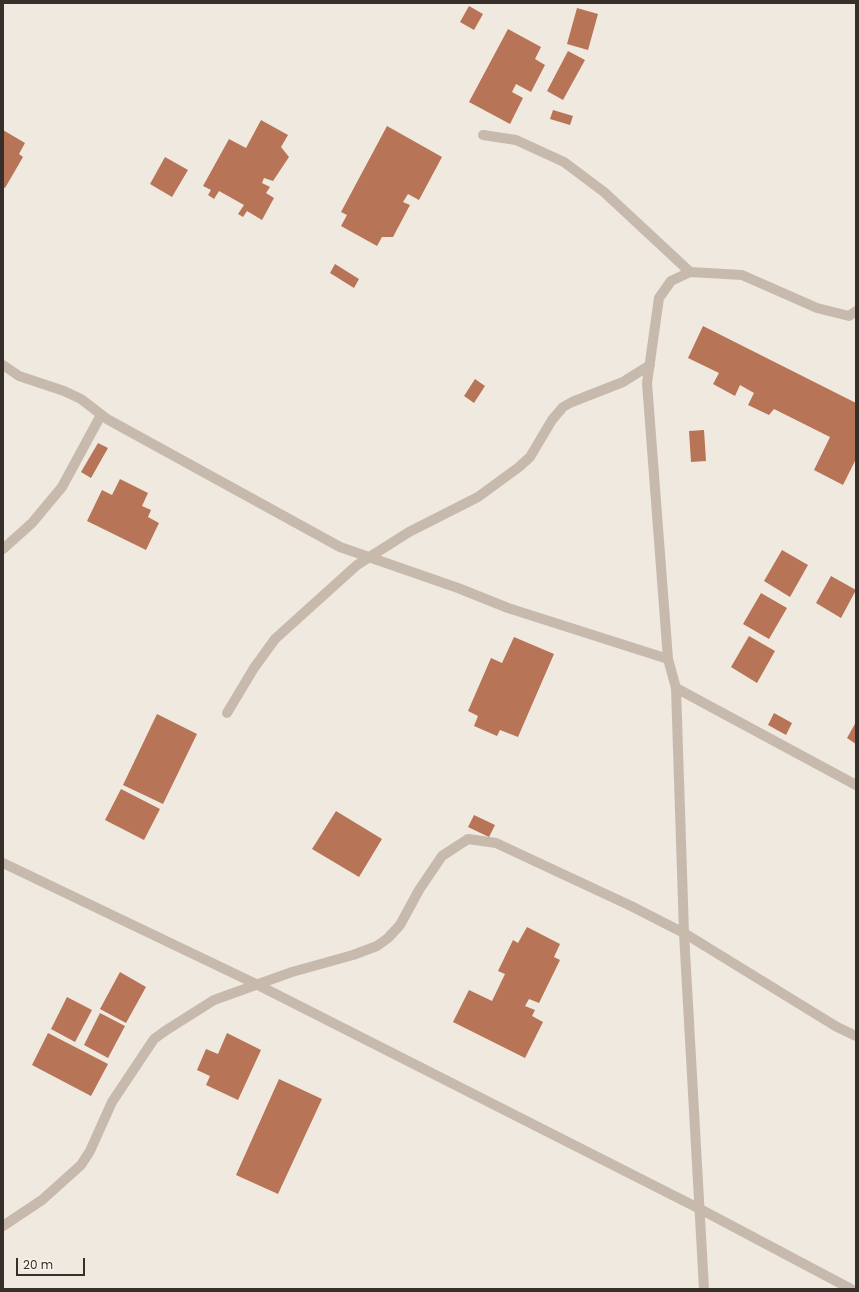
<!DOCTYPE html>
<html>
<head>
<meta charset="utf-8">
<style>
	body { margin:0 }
	#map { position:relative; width:859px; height:1292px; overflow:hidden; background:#f0e9e0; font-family:Poppins,sans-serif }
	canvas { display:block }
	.frame { position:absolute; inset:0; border:4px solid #362f2a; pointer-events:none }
	.scale { position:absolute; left:16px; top:1258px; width:69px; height:18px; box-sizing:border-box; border:2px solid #362f2a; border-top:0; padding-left:5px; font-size:12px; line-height:14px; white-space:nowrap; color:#362f2a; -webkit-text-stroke:3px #f8f3eb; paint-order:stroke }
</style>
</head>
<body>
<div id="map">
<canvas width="859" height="1292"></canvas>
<div class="frame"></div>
<div class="scale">20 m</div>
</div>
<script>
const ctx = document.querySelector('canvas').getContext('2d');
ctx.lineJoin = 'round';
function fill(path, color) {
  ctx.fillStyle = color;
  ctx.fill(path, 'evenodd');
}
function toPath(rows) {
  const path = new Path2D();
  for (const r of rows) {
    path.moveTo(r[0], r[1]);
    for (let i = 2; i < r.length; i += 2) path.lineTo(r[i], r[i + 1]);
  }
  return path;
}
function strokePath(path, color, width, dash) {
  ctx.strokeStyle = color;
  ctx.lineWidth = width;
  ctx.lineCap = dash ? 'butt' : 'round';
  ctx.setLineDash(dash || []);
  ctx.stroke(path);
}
fill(toPath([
	[469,6,483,14,474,30,460,22],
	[577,8,598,14,588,50,567,44],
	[508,29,541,47,535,59,545,65,531,92,516,84,512,92,523,98,510,124,469,102],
	[568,51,585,60,563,100,547,91],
	[553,110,573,116,570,125,550,119],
	[261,120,288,135,281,147,289,157,273,181,264,178,262,183,270,187,266,193,274,198,262,220,247,211,243,217,238,214,244,205,219,191,214,199,208,195,211,190,203,186,229,139,246,148],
	[387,126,442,157,419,200,408,194,403,202,410,205,393,237,382,237,377,246,341,226,347,215,341,212],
	[3,130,25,143,19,154,23,157,5,188,3,187],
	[165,157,188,170,172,197,150,184],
	[335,264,359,279,354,288,330,273],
	[703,326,856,403,856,459,843,485,814,470,830,437,774,409,769,415,748,405,754,393,740,385,735,396,713,384,719,373,688,358],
	[475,379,485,386,474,403,464,396],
	[704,430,706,461,691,462,689,431],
	[98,443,108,448,91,478,81,472],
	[120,479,148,493,142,506,151,510,148,517,159,523,146,550,87,521,102,490,112,495],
	[782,550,808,565,790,597,764,581],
	[831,576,856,590,841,618,816,603],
	[761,593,787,608,769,639,743,624],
	[749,636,775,651,757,683,731,667],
	[514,637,554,654,518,737,500,730,497,736,474,726,478,716,468,711,491,658,502,663],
	[774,713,792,723,786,735,768,725],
	[157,714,197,734,163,804,123,785],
	[856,722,856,744,847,738],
	[121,789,160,809,144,840,105,820],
	[336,811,382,839,359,877,312,849],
	[474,815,495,825,489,837,468,827],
	[527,927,560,944,554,957,560,960,539,1003,529,999,525,1006,535,1010,532,1016,543,1022,525,1058,453,1022,469,990,492,1001,505,974,498,971,513,940,518,943],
	[120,972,146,987,126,1023,100,1009],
	[67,997,92,1010,75,1042,51,1029],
	[100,1013,125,1026,108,1058,84,1045],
	[48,1033,108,1064,91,1096,32,1065],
	[227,1033,261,1050,238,1100,206,1085,210,1076,197,1070,206,1049,218,1054],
	[279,1079,322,1099,278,1194,236,1175]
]), '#b77456');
strokePath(toPath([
	[483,135,516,140,564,162,604,192,690,272],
	[3,365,19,376,64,391,81,399,107,419,340,547,458,588,508,608,668,659],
	[3,549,32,523,62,487,101,415],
	[676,688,856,785],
	[227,713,254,668,275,639,357,565,409,532,478,497,519,467,530,457,552,420,563,407,572,402,623,382,650,365],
	[3,863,256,984,700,1209,851,1289],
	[3,1226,42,1200,81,1165,90,1151,112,1102,154,1039,165,1031,214,1000,292,972,353,955,377,946,388,938,400,925,419,890,442,856,468,839,496,843,631,906,684,933,837,1027,856,1036],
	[704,1289,684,933,676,688,668,659,647,383,659,298,671,281,690,272,742,275,817,308,849,316,856,311]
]), '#c7baad', 10);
</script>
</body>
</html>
